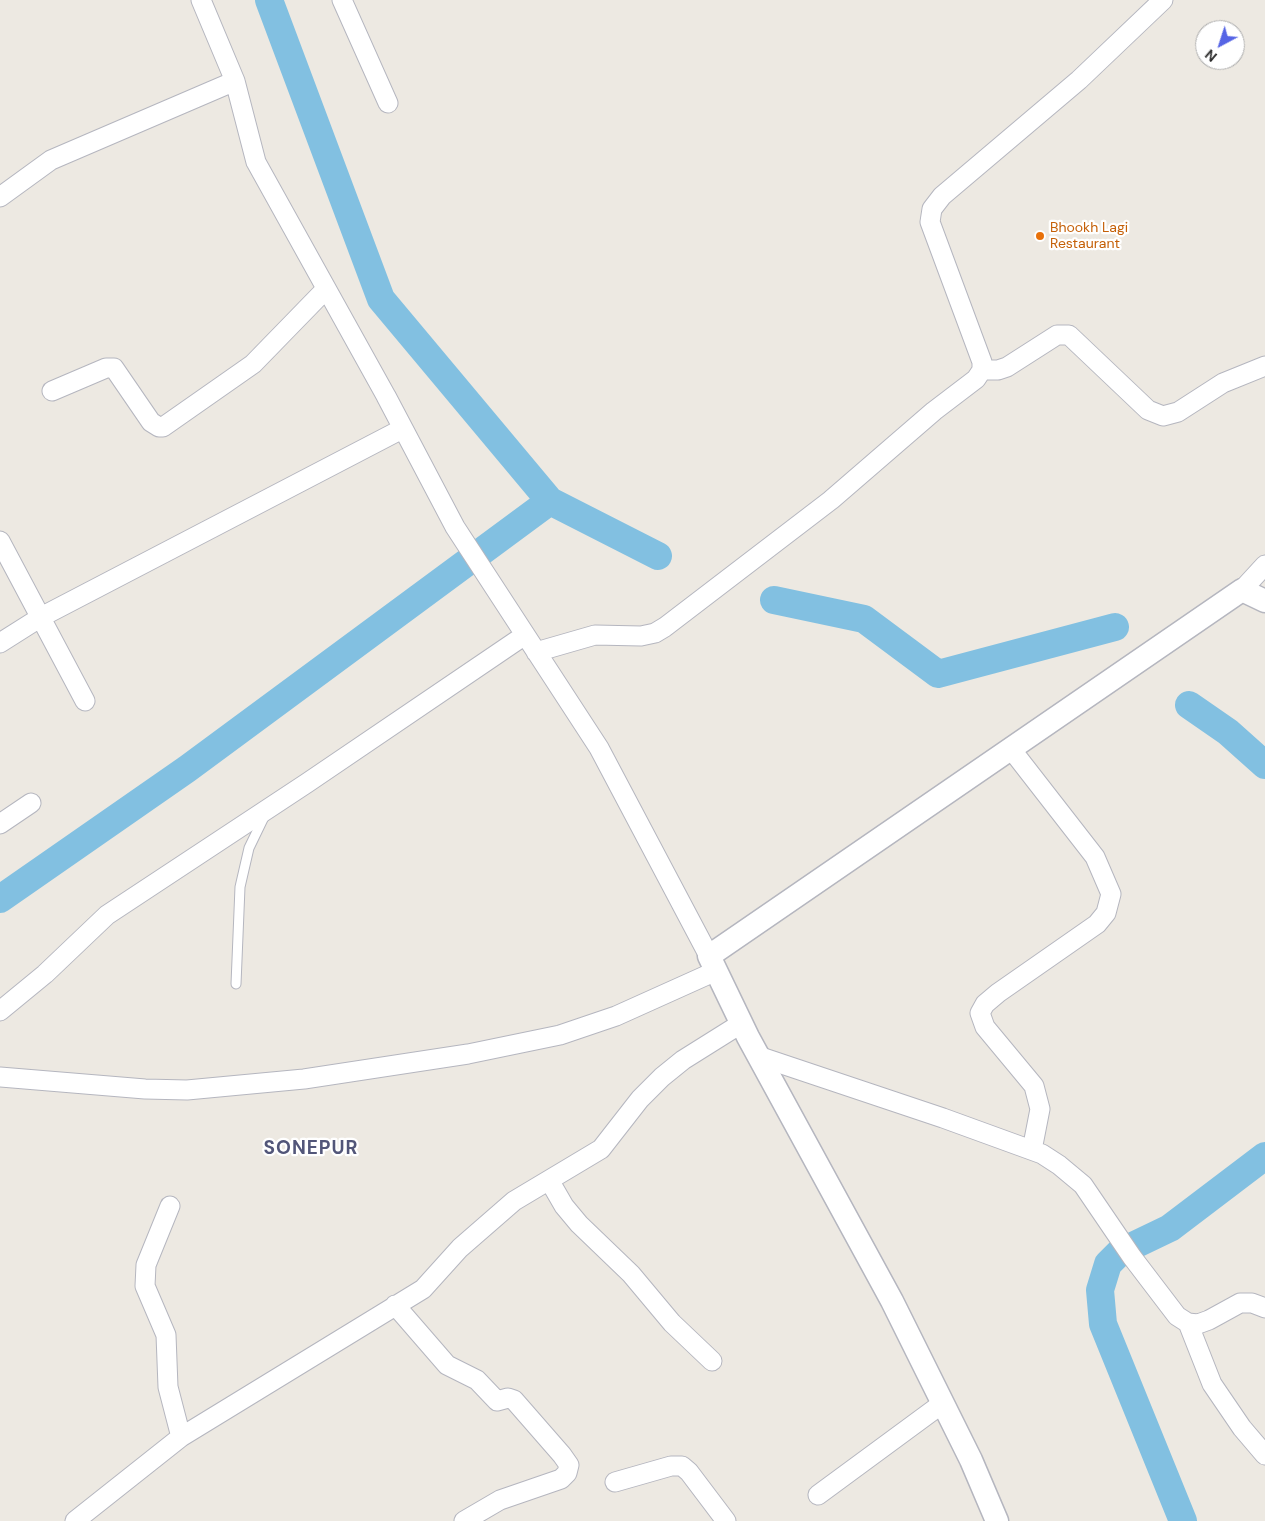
<!DOCTYPE html>
<html>
<head>
<meta charset="utf-8">
<style>
	body { margin:0 }
	#map { position:relative; width:1265px; height:1521px; overflow:hidden; background:#ede9e2; font-family:"DM Sans",sans-serif }
	canvas { display:block }
	.north { position:absolute; left:1195px; top:20px; width:50px; height:50px; box-sizing:border-box; background:#fff; border:1px solid #ababab; border-radius:50%; rotate:220deg; font-size:14px; font-weight:700; line-height:20px; text-align:center; color:#2d2d2d }
	.north::after { content:''; display:block; margin:auto; width:18px; height:22px; background:#5665e5; clip-path:polygon(50% 0,100% 100%,50% 72%,0 100%) }
</style>
</head>
<body>
<div id="map">
<canvas width="1265" height="1521"></canvas>
<div class="north">N</div>
</div>
<script>
const ctx = document.querySelector('canvas').getContext('2d');
ctx.lineJoin = 'round';
function toPath(rows) {
  const path = new Path2D();
  for (const r of rows) {
    path.moveTo(r[0], r[1]);
    for (let i = 2; i < r.length; i += 2) path.lineTo(r[i], r[i + 1]);
  }
  return path;
}
function strokePath(path, color, width, dash) {
  ctx.strokeStyle = color;
  ctx.lineWidth = width;
  ctx.lineCap = dash ? 'butt' : 'round';
  ctx.setLineDash(dash || []);
  ctx.stroke(path);
}
function write(font, color, halo, rows, align = 'center') {
  ctx.font = font + ' "DM Sans",sans-serif';
  ctx.lineWidth = 4.5;
  ctx.setLineDash([]);
  ctx.textBaseline = 'middle';
  ctx.strokeStyle = halo;
  ctx.fillStyle = color;
  for (const [text, x, y, turn = 0] of rows) {
    ctx.save();
    ctx.translate(x, y);
    ctx.rotate((+turn || 0) * Math.PI / 180);
    ctx.textAlign = isNaN(turn) ? turn : align;
    if (halo) ctx.strokeText(text, 0, 0);
    ctx.fillText(text, 0, 0);
    ctx.restore();
  }
}
strokePath(toPath([
	[269,0,381,299,550,501,658,556],
	[774,600,864,619,938,674,1115,627],
	[1189,705,1228,732,1265,765],
	[0,899,187,769,550,501],
	[1183,1521,1103,1324,1100,1290,1108,1264,1120,1252,1170,1228,1265,1156]
]), '#82c0e1', 28);
const service = toPath([
	[236,984,240,887,249,848,264,817]
]);
const minor = toPath([
	[201,0,235,81,256,162,386,396,455,527,599,748,709,956],
	[342,0,388,103],
	[0,197,51,160,235,81],
	[982,370,998,370,1007,367,1057,335,1069,335,1148,410,1163,416,1178,412,1223,383,1265,366],
	[52,391,106,368,114,368,151,422,159,427,163,427,253,364,326,289],
	[0,541,85,701],
	[1242,590,1265,565],
	[0,643,41,617,402,429],
	[536,652,595,635,641,636,655,633,665,627,831,500,934,411,976,379,982,370,982,362,930,222,932,209,942,196,1079,80,1163,0],
	[1011,749,1095,857,1111,894,1106,913,1097,924,998,993,985,1004,980,1013,985,1027,1034,1086,1040,1109,1032,1150],
	[0,824,31,803],
	[0,1011,45,974,107,915,307,783,525,635],
	[758,1056,943,1118,1042,1154,1059,1165,1083,1185,1132,1257,1177,1316,1188,1323,1198,1324,1209,1320,1240,1303,1252,1303,1265,1308],
	[0,1077,145,1089,187,1090,304,1079,468,1054,560,1035,616,1016,716,971],
	[549,1180,564,1206,579,1224,631,1274,672,1323,712,1361],
	[170,1206,146,1265,145,1286,166,1335,168,1387,181,1437],
	[395,1305,447,1365,477,1380,497,1401,508,1398,514,1400,562,1455,569,1465,567,1473,561,1479,500,1500,464,1521],
	[1188,1323,1212,1384,1242,1428,1265,1455],
	[615,1482,671,1466,682,1466,689,1472,726,1521],
	[818,1495,943,1403],
	[75,1521,181,1437,423,1289,460,1248,514,1201,601,1149,640,1099,662,1077,683,1060,742,1023]
]);
const tertiary = toPath([
	[997,1521,971,1460,892,1301,748,1037,709,956,1242,590,1265,601]
]);
strokePath(service, '#b5b6bf', 11);
strokePath(minor, '#b5b6bf', 21);
strokePath(tertiary, '#b5b6bf', 25);
strokePath(service, '#fff', 9);
strokePath(minor, '#fff', 19);
strokePath(tertiary, '#fff', 22);
for (const [x, y, r, color] of [
	[1040,236,5,"#e8710a"]
]) {
  const dot = new Path2D();
  dot.arc(x, y, r, 0, 2 * Math.PI);
  ctx.fillStyle = color;
  ctx.fill(dot);
  strokePath(dot, '#fff', 2);
}
write('14px', '#c56008', '#fff', [
	["Bhookh Lagi",1050,228],
	["Restaurant",1050,244]
], 'left');
ctx.letterSpacing = '1px';
write('bold 19px', '#525679', '#fff', [
	["SONEPUR",311,1149]
]);
ctx.letterSpacing = '0px';
</script>
</body>
</html>
